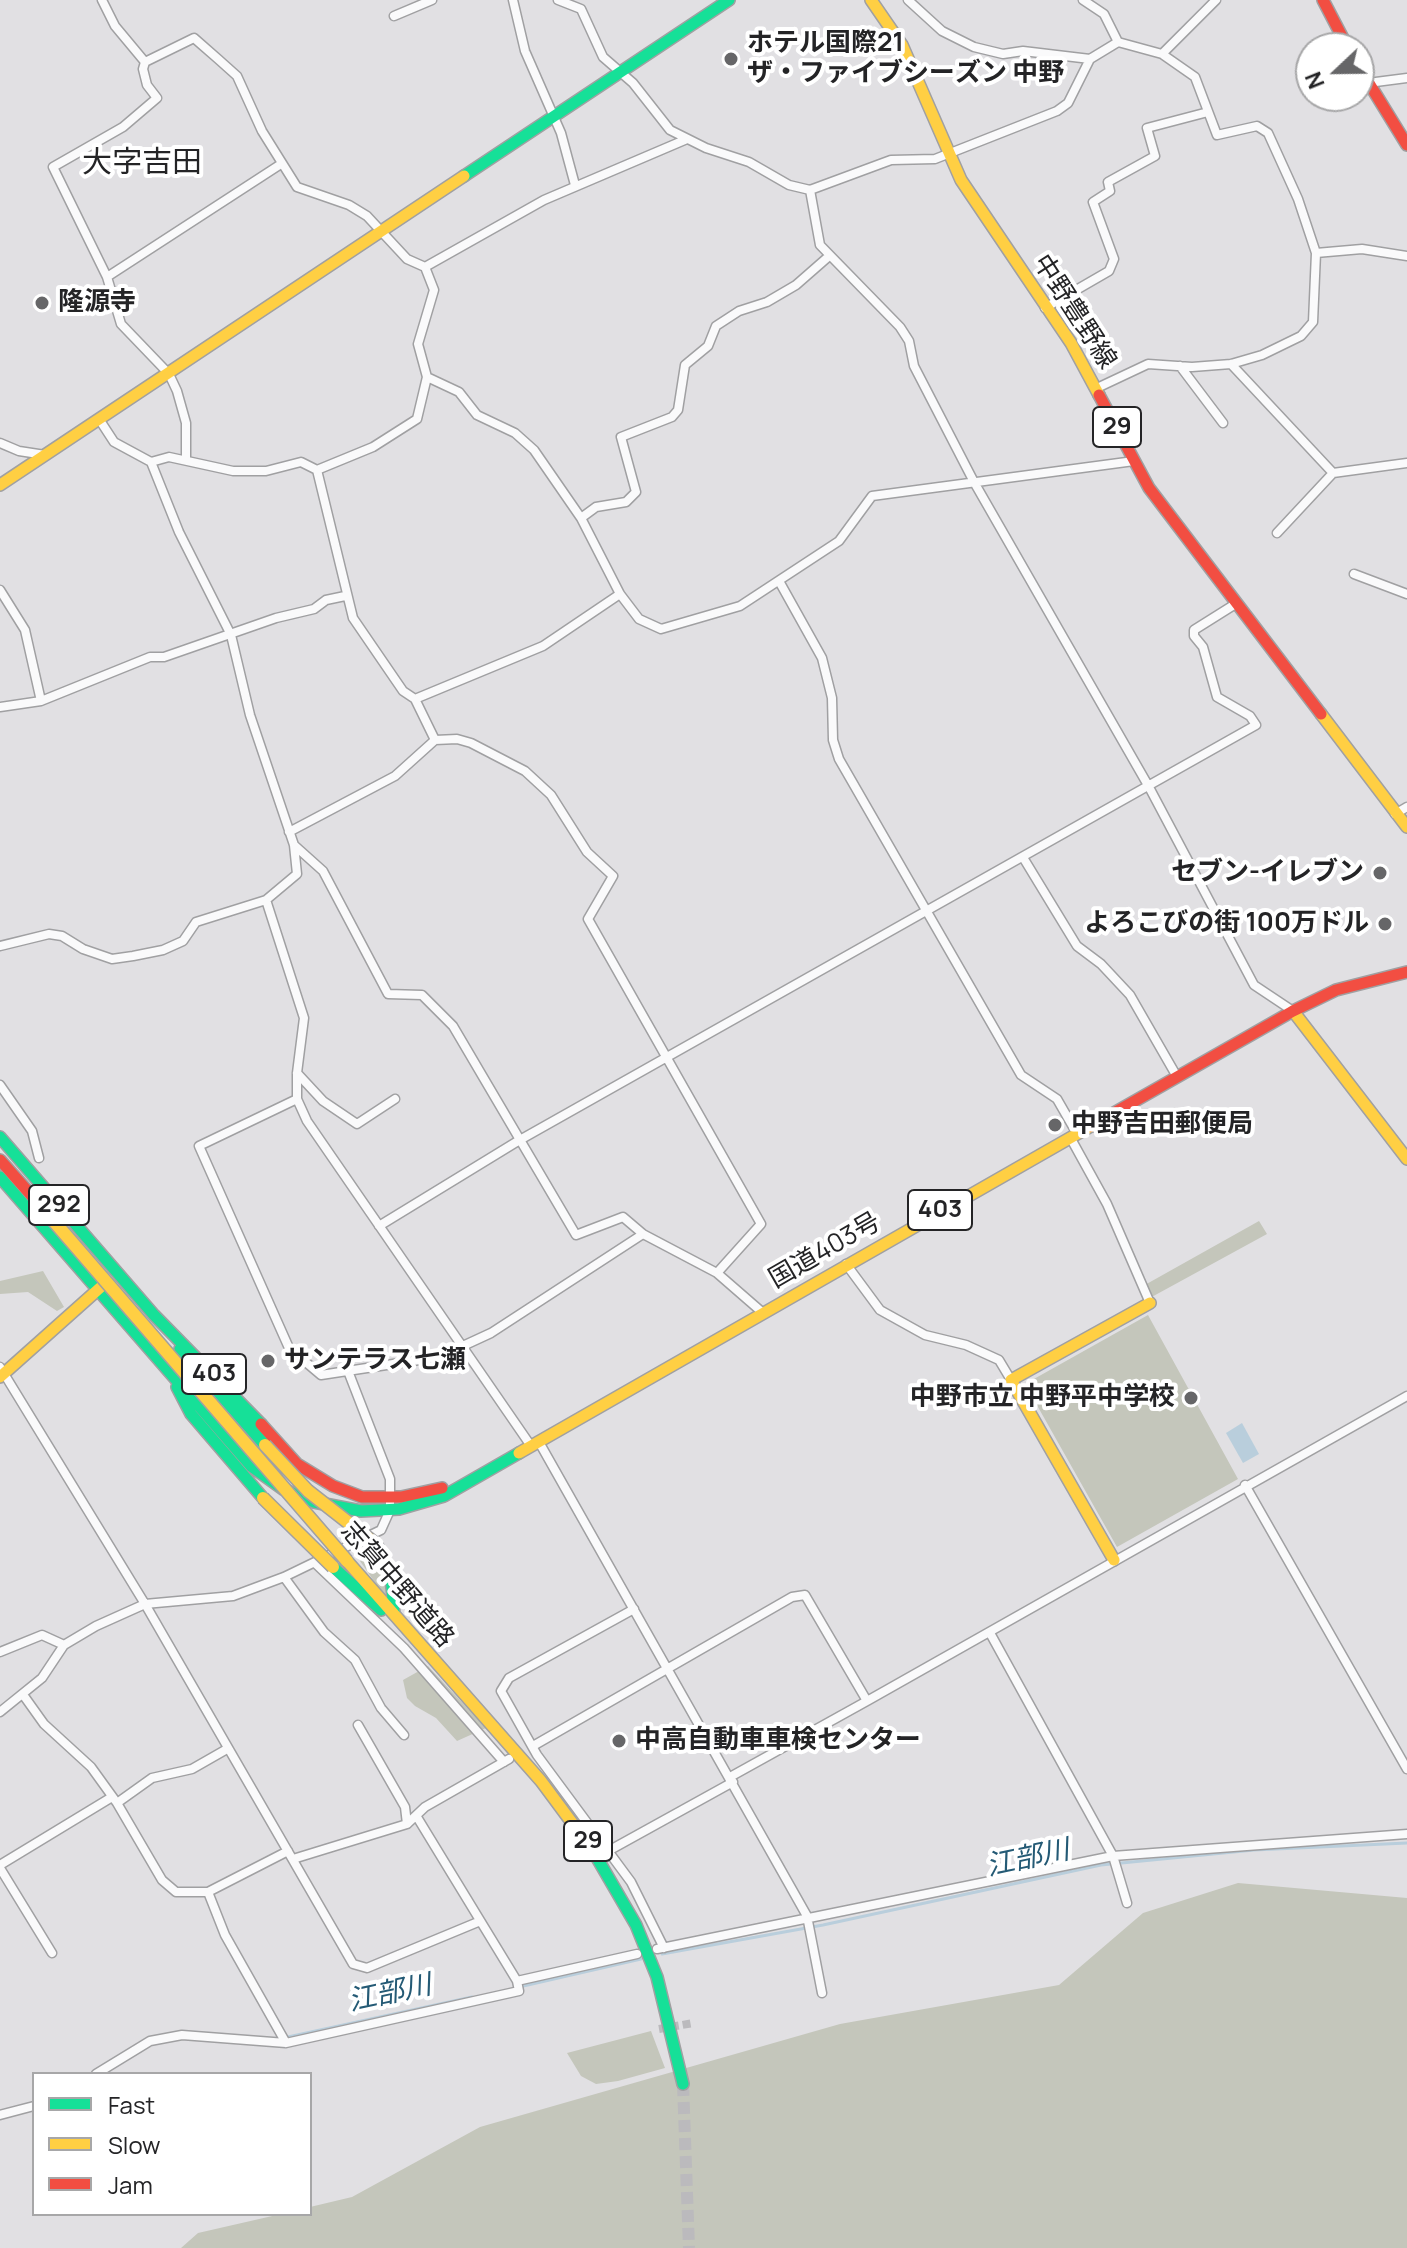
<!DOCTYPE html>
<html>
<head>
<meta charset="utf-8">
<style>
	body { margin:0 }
	#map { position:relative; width:1407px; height:2248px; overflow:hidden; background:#e1e0e3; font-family:Manrope,sans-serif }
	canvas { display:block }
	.legend { position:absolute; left:32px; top:2072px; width:280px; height:144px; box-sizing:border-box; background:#fff; border:2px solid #a7a7a8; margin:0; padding:10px 14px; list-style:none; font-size:24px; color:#242426 }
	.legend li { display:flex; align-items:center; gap:16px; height:40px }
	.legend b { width:40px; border:2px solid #a7a7a8 }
	.north { position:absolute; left:1295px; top:32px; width:80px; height:80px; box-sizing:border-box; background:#fff; border:2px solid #a7a7a8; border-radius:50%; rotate:248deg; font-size:22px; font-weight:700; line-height:32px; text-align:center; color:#242426 }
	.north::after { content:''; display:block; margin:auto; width:28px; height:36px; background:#666668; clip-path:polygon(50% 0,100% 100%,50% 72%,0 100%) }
</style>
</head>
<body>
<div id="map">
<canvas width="1407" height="2248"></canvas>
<ul class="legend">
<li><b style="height:10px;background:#16e098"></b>Fast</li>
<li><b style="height:10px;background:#ffcf43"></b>Slow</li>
<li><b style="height:10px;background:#f24e42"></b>Jam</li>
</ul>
<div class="north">N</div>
</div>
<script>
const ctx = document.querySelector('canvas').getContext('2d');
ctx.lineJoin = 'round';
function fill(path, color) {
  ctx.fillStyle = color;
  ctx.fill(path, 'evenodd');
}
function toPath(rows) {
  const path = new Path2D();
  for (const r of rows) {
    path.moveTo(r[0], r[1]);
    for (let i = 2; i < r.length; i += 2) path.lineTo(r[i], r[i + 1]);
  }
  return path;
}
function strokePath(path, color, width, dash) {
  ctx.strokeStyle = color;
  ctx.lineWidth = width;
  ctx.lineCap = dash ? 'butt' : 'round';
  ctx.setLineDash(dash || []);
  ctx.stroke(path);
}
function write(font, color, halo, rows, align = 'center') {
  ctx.font = font + ' Manrope,"Noto Sans JP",sans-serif';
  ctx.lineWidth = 8;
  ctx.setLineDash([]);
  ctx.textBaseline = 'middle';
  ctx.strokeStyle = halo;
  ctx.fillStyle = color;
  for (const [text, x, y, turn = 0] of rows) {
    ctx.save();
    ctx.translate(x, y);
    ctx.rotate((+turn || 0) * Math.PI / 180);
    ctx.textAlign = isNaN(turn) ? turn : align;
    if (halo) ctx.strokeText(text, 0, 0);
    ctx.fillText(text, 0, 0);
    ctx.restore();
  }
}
fill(toPath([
	[1259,1221,1267,1234,1148,1299,1143,1286],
	[43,1271,64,1307,57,1311,28,1292,0,1294,0,1281],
	[1148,1315,1238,1479,1117,1547,1025,1384],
	[377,1553,386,1578,385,1597,360,1561],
	[428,1666,486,1728,457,1741,436,1718,415,1706,407,1698,403,1680],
	[1238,1883,1407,1898,1407,2248,181,2248,198,2233,281,2214,310,2214,310,2207,352,2197,480,2127,840,2024,1059,1985,1143,1913],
	[651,2031,665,2068,618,2081,596,2084,581,2076,567,2053]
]), '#c4c6bb');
fill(toPath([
	[1242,1423,1259,1454,1243,1463,1226,1433]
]), '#b9cedc');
strokePath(toPath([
	[662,1954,823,1925,1101,1865,1254,1850,1407,1843],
	[519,1987,641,1959],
	[288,2037,472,1997]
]), '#b9cedc', 3);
strokePath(toPath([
	[659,2029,693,2023]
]), '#bbbabd', 8, [8, 4]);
strokePath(toPath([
	[683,2084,689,2248]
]), '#bbbabd', 12, [12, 6]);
const street = toPath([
	[513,0,525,51,561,133,575,185],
	[558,0,581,9,603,57,633,83,670,130,706,148,749,162,789,185,810,190,891,160,935,159,1057,111,1068,103,1090,59,1118,42,1162,54,1216,0],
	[908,0,942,31,974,47,1003,54,1023,51,1090,59],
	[1083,0,1104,14,1118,42],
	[394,16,432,0],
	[145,62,143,69,147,85,157,98,123,127,53,167,107,277,121,324,169,374,177,391,186,423,186,460],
	[1368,83,1407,78],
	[810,190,820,245,900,327,909,341,914,366,974,482,1149,787,1254,985,1293,1011],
	[1316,253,1362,249,1407,256],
	[425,267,544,200,687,139],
	[107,277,281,164],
	[1045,308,1109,271,1114,259,1093,202,1110,191,1108,182,1155,156,1147,128,1208,112],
	[1231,364,1333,473,1407,463],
	[1180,366,1223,423],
	[427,377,459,392,477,415,515,433,534,450,581,518,620,594,639,619,661,629,740,606,839,541,872,496,1134,461],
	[1097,388,1148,364,1192,367,1231,364,1262,355,1301,336,1313,322,1316,253,1298,199,1268,133,1257,126,1217,135,1195,77,1162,54],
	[99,419,114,442,151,462,169,457,233,471,266,471,301,462,317,470,373,447,417,419,427,377,418,344,434,290,425,267,407,259,367,216,349,205,297,187,262,131,237,76,218,59,194,38,145,62,115,26,102,0],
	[0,443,19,451,45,455],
	[151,462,179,532,231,635,250,715,294,845,297,874,266,900,304,1018,297,1073,297,1099,307,1121,531,1446],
	[317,470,353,618,403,691,415,699,435,740,457,739,471,743,525,771,551,795,587,852,613,876,588,919,761,1224,717,1273],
	[581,518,596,507,626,502,636,492,621,437,672,417,678,410,685,365,708,346,716,326,739,311,767,302,796,285,828,257],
	[1277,533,1333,473],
	[1354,574,1407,594],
	[779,581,822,658,832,698,833,740,839,759,1021,1075,1057,1099,1076,1132],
	[0,590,25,630,41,701],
	[415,699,543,646,620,594],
	[0,707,41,701,150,657,164,657,276,618,314,609,326,600,345,596],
	[1395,814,1407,807],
	[289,832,395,776,435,740],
	[294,845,323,871,388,994,422,995,453,1026,576,1235,623,1217,643,1234,717,1273,763,1313],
	[1024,859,1077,946,1101,964,1130,995,1176,1075],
	[0,946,49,934,62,936,83,949,112,959,133,956,163,950,183,941,196,922,266,900],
	[297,1073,323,1101,357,1124,395,1099],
	[0,1085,32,1131,39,1158],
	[297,1099,199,1146,289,1348,321,1375,439,1357,491,1333,643,1234],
	[1070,1137,1107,1204,1150,1303],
	[379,1226,518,1141,1256,725,1250,716,1217,697,1203,647,1194,636,1194,630,1237,603],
	[846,1264,880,1310,925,1335,966,1345,999,1360,1011,1380],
	[0,1367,145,1604,353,1964,367,1968,478,1922],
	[539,1442,807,1916,822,1993],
	[1245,1485,1407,1769],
	[315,1563,404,1648,504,1762],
	[284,1577,324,1632,355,1660,381,1708,404,1735],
	[634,1609,509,1678,501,1691,537,1755,631,1882,664,1948],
	[990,1633,1113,1856,1127,1903],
	[0,1652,42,1635,64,1645],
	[24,1696,44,1724,91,1767,117,1803,162,1880,176,1892,208,1892,288,1851],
	[0,1712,42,1678,64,1645,96,1626,145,1604,233,1596,284,1577,381,1530,390,1510,390,1479,348,1371],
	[358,1725,405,1807,407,1824],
	[533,1746,792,1597,805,1595,867,1701,1407,1396],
	[730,1777,867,1701],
	[117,1803,152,1778,192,1769,227,1749],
	[417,1817,517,1981],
	[610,1850,733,1782],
	[293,1859,407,1824,425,1807,509,1759],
	[0,1865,112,1797],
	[0,1868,52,1953],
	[208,1892,225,1935,286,2043],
	[657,1949,1113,1856,1407,1834],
	[96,2074,150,2041,182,2035,286,2043,519,1991,517,1981,637,1954],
	[0,2115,34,2106]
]);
const fast = toPath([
	[464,176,729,0],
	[0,1137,154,1315,261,1424],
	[0,1177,251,1466,283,1489,314,1502,361,1511,399,1509,444,1496,519,1453],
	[180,1349,265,1445],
	[177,1387,191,1414,263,1498],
	[377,1545,391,1575,394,1614],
	[333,1567,381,1610],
	[593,1851,636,1925,657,1977,683,2084]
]);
const slow = toPath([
	[871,0,902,45,961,180,1071,343,1099,395],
	[0,485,464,176],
	[1321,714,1407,827],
	[1293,1011,1407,1159],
	[0,1377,102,1286],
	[519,1453,1091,1126],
	[1114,1560,1011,1380,1150,1303],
	[347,1561,541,1781,593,1851]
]);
const jam = toPath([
	[1323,0,1348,48],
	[1359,67,1407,145],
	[1099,395,1149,488,1321,714],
	[1091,1126,1293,1011,1336,990,1407,972],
	[0,1160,39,1204],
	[261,1424,297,1464,333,1486,362,1497,401,1497,442,1488]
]);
strokePath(street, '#a0a0a2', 11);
strokePath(fast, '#a0a0a2', 14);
strokePath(slow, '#a0a0a2', 14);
strokePath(jam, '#a0a0a2', 14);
strokePath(street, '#fafafb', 8);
strokePath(fast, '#16e098', 11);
strokePath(slow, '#ffcf43', 11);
strokePath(jam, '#f24e42', 11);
const slowBridge = toPath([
	[39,1204,347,1561],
	[265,1445,308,1491,377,1545],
	[263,1498,333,1567]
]);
strokePath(slowBridge, '#a0a0a2', 15, []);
strokePath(slowBridge, '#ffcf43', 12);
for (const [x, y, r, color] of [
	[731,59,8,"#666668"],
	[42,303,8,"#666668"],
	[1380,873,8,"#666668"],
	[1385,924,8,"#666668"],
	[1055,1125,8,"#666668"],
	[268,1361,8,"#666668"],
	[1191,1398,8,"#666668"],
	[619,1741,8,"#666668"]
]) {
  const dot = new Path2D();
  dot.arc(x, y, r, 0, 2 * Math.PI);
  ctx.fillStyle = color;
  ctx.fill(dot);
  strokePath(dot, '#fff', 3);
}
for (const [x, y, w] of [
	[1117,427,48],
	[59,1205,60],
	[940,1210,64],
	[214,1374,64],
	[588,1841,48]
]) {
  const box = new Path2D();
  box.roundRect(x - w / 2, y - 20, w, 40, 6);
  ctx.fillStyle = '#fff';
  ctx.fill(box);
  strokePath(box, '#242426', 2);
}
write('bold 24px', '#242426', null, [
	["29",1117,427],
	["292",59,1205],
	["403",940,1210],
	["403",214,1374],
	["29",588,1841]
]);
write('bold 26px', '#242426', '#fff', [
	["ホテル国際21",747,44],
	["ザ・ファイブシーズン 中野",747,74],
	["隆源寺",58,303],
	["セブン-イレブン",1364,873,"right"],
	["よろこびの街 100万ドル",1369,924,"right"],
	["中野吉田郵便局",1071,1125],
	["サンテラス七瀬",284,1361],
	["中野市立 中野平中学校",1175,1398,"right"],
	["中高自動車車検センター",635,1741]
], 'left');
write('26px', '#242426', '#fff', [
	["中野豊野線",1074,312,57],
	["国道403号",825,1251,-30],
	["志賀中野道路",397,1585,49]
]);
write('italic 28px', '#245a75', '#fff', [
	["江部川",1028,1859,-12],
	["江部川",390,1994,-12]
]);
write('30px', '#242426', '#fff', [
	["大字吉田",142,164]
]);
</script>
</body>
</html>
